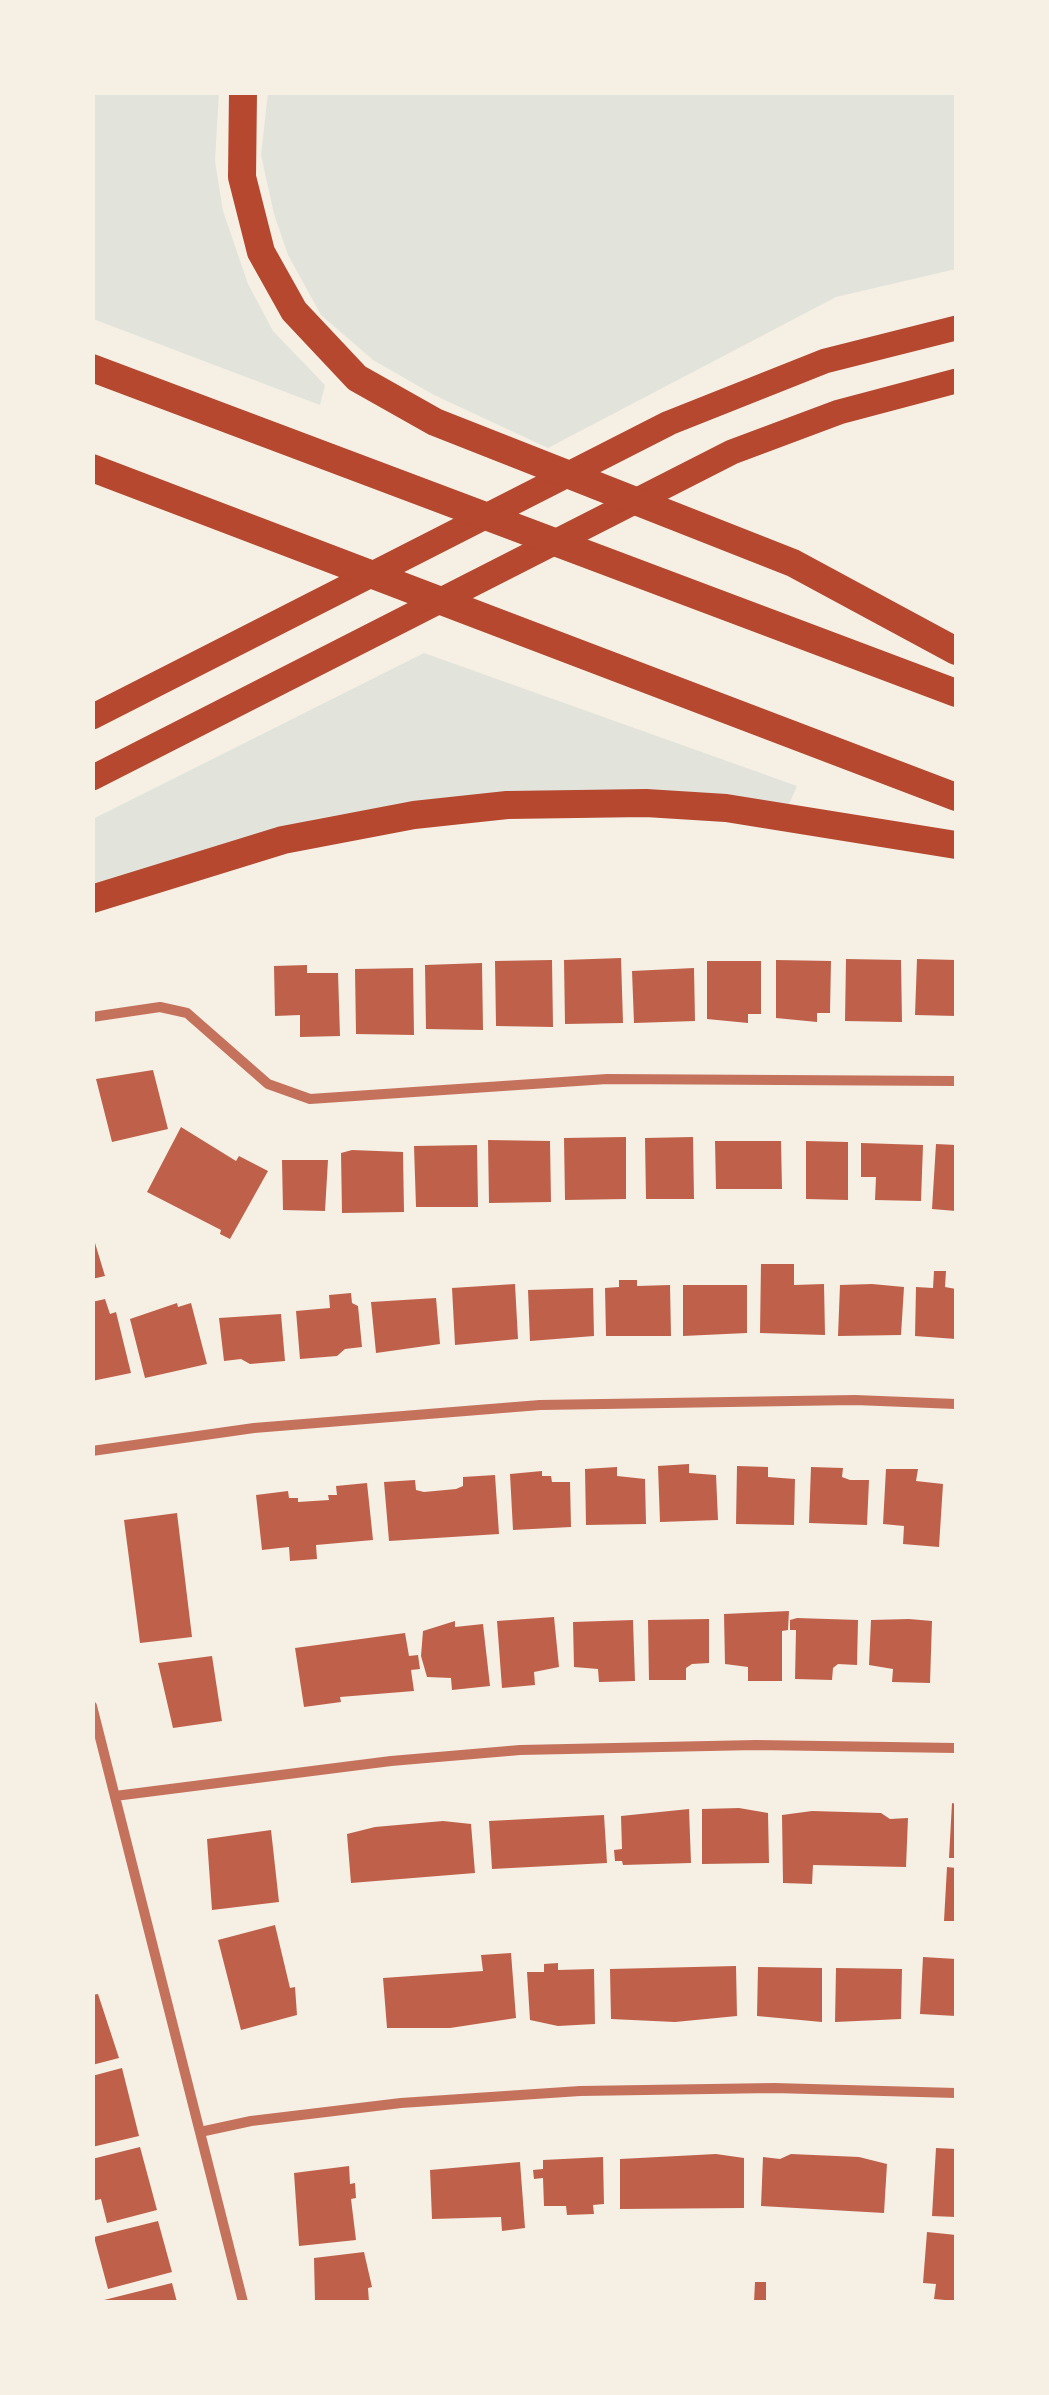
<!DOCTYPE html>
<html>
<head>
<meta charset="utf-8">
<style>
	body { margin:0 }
	#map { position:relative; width:1049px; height:2395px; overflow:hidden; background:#f6efe4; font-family:"DejaVu Sans",sans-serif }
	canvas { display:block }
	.frame { position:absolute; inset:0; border:95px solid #f6efe4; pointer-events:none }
</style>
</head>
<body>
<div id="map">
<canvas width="1049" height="2395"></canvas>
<div class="frame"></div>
</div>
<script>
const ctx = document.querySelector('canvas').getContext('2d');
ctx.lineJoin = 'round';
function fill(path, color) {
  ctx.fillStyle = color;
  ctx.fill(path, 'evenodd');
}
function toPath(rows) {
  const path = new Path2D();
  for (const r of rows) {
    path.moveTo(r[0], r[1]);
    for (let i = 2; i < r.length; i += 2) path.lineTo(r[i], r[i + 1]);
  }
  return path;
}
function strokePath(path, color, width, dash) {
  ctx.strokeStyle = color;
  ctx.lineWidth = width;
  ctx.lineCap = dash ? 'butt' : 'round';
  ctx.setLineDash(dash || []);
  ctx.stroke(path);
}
fill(toPath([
	[92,93,219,93,215,161,223,211,248,284,273,331,325,385,320,405,93,319],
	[268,93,956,93,956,269,836,297,548,448,434,395,373,360,321,315,288,255,274,214,261,155],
	[424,653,797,786,789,804,417,801,316,819,93,891,93,819]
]), '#e2e4dc');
fill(toPath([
	[621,958,623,1023,565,1024,564,960],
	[846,959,901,960,902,1022,845,1021],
	[917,959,956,960,956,1016,915,1015],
	[552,960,553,1027,496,1026,495,961],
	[776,960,831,961,830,1013,817,1013,817,1022,776,1018],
	[707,961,761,961,761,1014,748,1014,748,1023,707,1019],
	[482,963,483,1030,426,1029,425,965],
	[307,965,307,973,338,973,340,1036,300,1037,300,1015,275,1016,274,966],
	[413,968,414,1035,356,1034,355,969],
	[694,968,695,1021,634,1023,632,971],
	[153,1070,168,1129,112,1142,96,1079],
	[181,1127,236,1161,239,1156,268,1171,230,1239,220,1234,221,1230,147,1192],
	[626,1137,626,1199,565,1200,564,1138],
	[693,1137,694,1199,646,1199,645,1138],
	[488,1140,550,1141,551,1202,489,1203],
	[715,1141,781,1141,782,1189,716,1189],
	[806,1141,848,1142,848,1200,806,1199],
	[861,1143,923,1145,921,1201,875,1200,876,1177,861,1177],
	[936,1144,956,1145,956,1211,932,1209],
	[477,1145,478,1207,416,1207,414,1146],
	[352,1150,403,1152,404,1212,342,1213,341,1153],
	[282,1160,328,1160,325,1211,283,1210],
	[92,1233,105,1276,92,1279],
	[761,1264,794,1264,794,1285,824,1284,825,1335,760,1333],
	[934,1271,946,1271,945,1287,956,1289,956,1339,915,1336,916,1287,933,1288],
	[619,1280,637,1280,637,1286,670,1285,671,1336,606,1336,605,1288,619,1287],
	[515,1284,518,1339,455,1345,452,1288],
	[872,1284,904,1287,901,1335,838,1336,840,1285],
	[683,1285,747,1285,747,1333,683,1336],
	[593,1288,594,1336,530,1341,528,1290],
	[351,1293,352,1303,358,1306,362,1347,345,1349,337,1356,300,1359,296,1311,330,1308,329,1295],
	[436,1298,440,1344,376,1353,371,1302],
	[105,1299,110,1314,116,1312,131,1373,92,1381,92,1302],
	[177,1303,178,1307,191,1303,207,1364,145,1378,130,1319],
	[281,1314,285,1361,250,1364,241,1359,224,1361,219,1318],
	[689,1464,689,1473,716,1475,718,1520,660,1522,658,1466],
	[737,1466,768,1467,768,1477,795,1479,794,1525,736,1524],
	[617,1467,617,1476,645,1479,646,1524,586,1525,585,1469],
	[811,1467,843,1468,842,1477,850,1480,869,1480,867,1525,809,1523],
	[886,1469,918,1469,916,1481,943,1484,939,1547,903,1544,904,1526,883,1524],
	[542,1471,542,1476,551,1476,552,1482,570,1482,571,1527,513,1530,510,1474],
	[495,1475,499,1534,389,1541,384,1482,415,1480,416,1490,424,1492,456,1489,463,1486,463,1477],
	[367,1483,373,1540,316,1545,317,1559,290,1561,289,1547,262,1550,256,1495,288,1491,289,1498,298,1498,298,1502,329,1500,328,1495,337,1495,336,1486],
	[177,1513,192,1637,140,1643,124,1520],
	[789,1611,788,1630,782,1631,782,1681,748,1681,748,1667,725,1664,724,1614],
	[554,1617,559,1667,534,1672,535,1685,502,1688,497,1621],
	[797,1618,858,1620,857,1665,838,1664,833,1668,832,1680,795,1679,796,1630,790,1630,790,1620],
	[709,1619,709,1663,692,1664,686,1668,686,1680,649,1680,648,1620],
	[909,1619,932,1621,930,1683,892,1682,893,1669,869,1665,871,1620],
	[633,1620,635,1681,599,1682,598,1669,574,1667,573,1622],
	[455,1621,455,1627,483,1624,490,1686,452,1690,451,1678,427,1677,421,1656,423,1631],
	[405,1633,409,1656,418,1655,420,1669,411,1670,414,1691,340,1697,341,1702,304,1707,295,1648],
	[212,1656,222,1721,173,1728,158,1663],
	[952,1803,956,1804,956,1858,949,1858],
	[739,1808,768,1813,769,1863,702,1864,702,1809],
	[689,1809,691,1863,623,1865,622,1861,615,1861,614,1850,622,1849,621,1816],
	[812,1811,881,1813,890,1819,908,1818,906,1867,813,1865,812,1884,783,1883,782,1815],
	[604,1815,607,1863,492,1869,489,1821],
	[443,1821,471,1824,475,1873,351,1883,347,1834,375,1827],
	[271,1830,279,1902,212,1910,207,1839],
	[947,1867,956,1868,956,1921,944,1921],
	[275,1925,290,1988,295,1987,297,2015,241,2030,218,1940],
	[511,1953,516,2018,450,2028,387,2028,383,1978,483,1971,481,1955],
	[923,1957,956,1959,956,2016,920,2014],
	[558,1963,558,1970,594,1969,595,2024,558,2026,530,2020,527,1972,544,1972,544,1964],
	[736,1966,737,2016,675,2022,611,2019,610,1969],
	[758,1967,822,1968,822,2022,757,2016],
	[836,1968,902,1969,901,2019,835,2022],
	[98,1994,119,2058,92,2065,92,1995],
	[122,2068,139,2136,92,2147,92,2076],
	[140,2147,157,2210,107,2223,101,2199,92,2201,92,2159],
	[936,2148,956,2149,956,2217,932,2216],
	[716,2154,744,2158,744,2208,620,2209,620,2159],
	[791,2154,859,2157,887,2164,884,2213,761,2206,763,2157,780,2159],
	[603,2157,604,2204,593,2205,594,2214,567,2215,566,2206,544,2206,543,2178,534,2179,533,2170,543,2169,543,2160],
	[520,2162,525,2228,502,2231,501,2217,432,2219,430,2170],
	[349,2166,350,2184,355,2183,356,2198,351,2199,356,2240,299,2246,294,2173],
	[158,2221,172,2272,108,2289,94,2237],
	[927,2232,956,2235,956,2301,934,2299,936,2284,923,2283],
	[364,2252,372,2287,368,2288,369,2302,315,2302,314,2258],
	[755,2282,766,2282,766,2302,754,2302],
	[172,2283,177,2302,100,2302,100,2301]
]), '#bf614a');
strokePath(toPath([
	[92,1017,160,1007,187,1013,268,1084,310,1099,607,1079,956,1081],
	[92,1451,254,1428,540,1405,855,1400,956,1404],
	[92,1706,243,2302],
	[115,1796,391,1761,520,1750,756,1745,956,1748],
	[200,2132,251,2121,401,2103,580,2091,774,2088,956,2093]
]), '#c5725c', 10);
strokePath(toPath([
	[92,717,669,423,825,361,956,328],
	[92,778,732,452,839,412,956,381]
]), '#b5482f', 25);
strokePath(toPath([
	[243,92,242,177,261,252,294,311,357,378,435,422,793,563,956,651],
	[92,368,956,693],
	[92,468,956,797],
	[92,899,283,840,414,815,507,805,646,803,726,808,956,845]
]), '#b5482f', 28);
</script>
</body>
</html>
